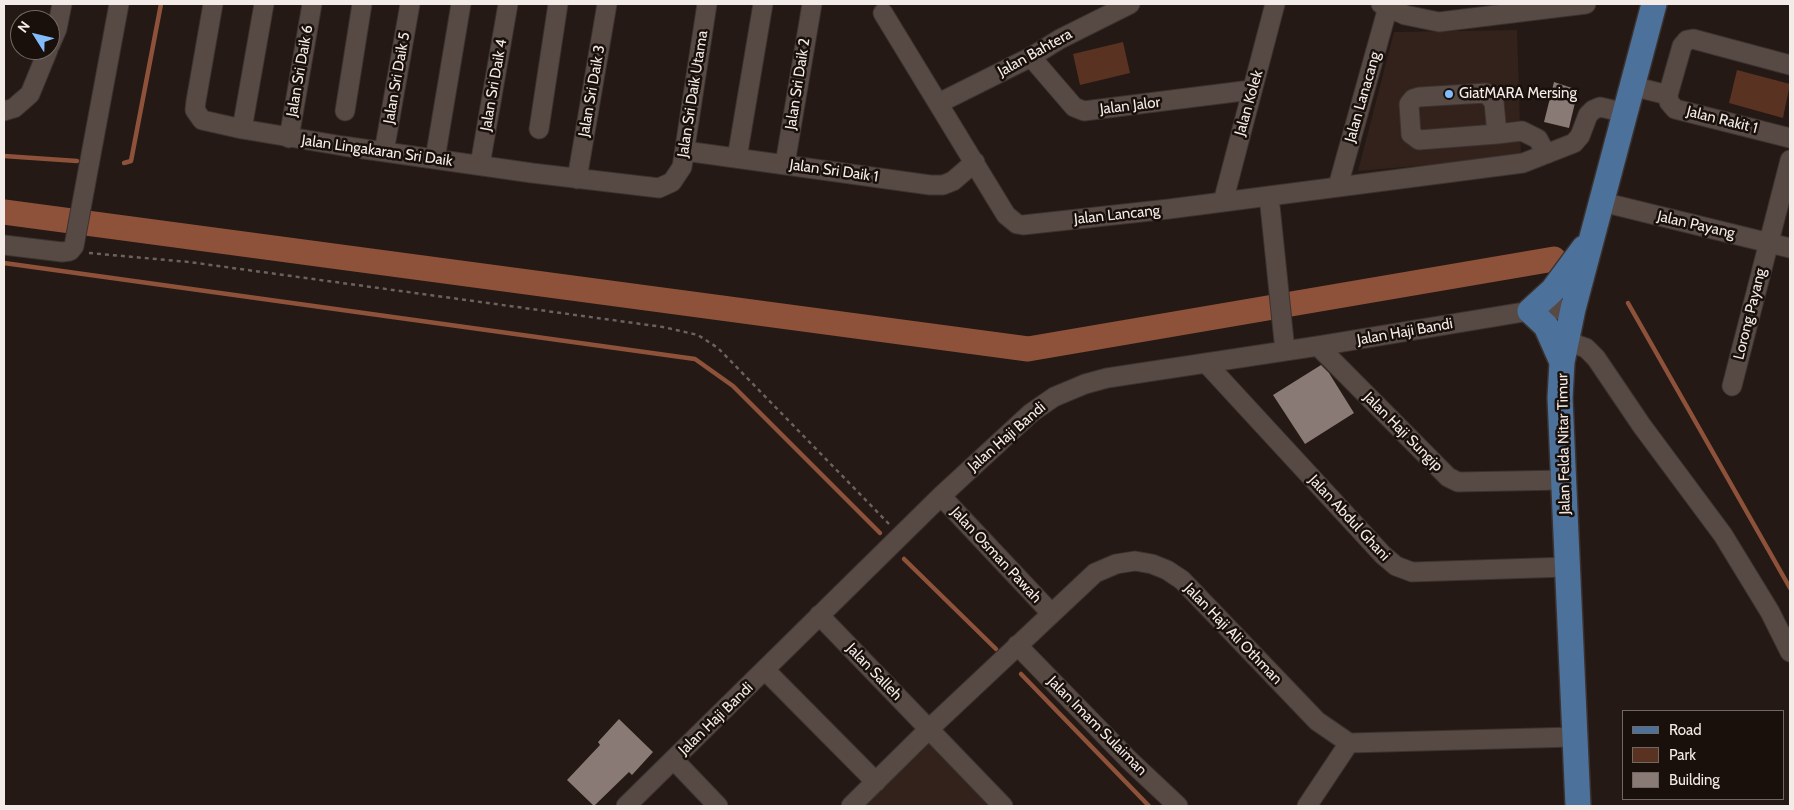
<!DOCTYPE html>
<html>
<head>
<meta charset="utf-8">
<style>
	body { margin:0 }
	#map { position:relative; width:1794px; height:810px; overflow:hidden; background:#241914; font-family:Cabin,sans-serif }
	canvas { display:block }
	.frame { position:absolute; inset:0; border:5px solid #f3ebe8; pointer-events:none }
	.legend { position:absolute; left:1622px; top:710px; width:162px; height:90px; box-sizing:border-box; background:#1a100b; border:1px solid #716863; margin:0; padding:6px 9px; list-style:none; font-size:15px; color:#f3ebe8 }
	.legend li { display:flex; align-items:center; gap:10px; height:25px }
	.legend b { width:25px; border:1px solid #716863 }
	.north { position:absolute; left:10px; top:10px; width:50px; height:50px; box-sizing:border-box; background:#1a100b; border:1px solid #716863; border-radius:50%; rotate:306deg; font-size:14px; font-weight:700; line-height:20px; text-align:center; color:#f3ebe8 }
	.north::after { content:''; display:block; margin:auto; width:18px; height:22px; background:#83bcfb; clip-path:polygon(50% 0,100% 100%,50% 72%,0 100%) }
</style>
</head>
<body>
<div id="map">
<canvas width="1794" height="810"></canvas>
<div class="frame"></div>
<ul class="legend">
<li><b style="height:6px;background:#4c719a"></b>Road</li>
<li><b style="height:14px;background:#593222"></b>Park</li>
<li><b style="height:14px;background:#897a75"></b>Building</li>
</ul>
<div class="north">N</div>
</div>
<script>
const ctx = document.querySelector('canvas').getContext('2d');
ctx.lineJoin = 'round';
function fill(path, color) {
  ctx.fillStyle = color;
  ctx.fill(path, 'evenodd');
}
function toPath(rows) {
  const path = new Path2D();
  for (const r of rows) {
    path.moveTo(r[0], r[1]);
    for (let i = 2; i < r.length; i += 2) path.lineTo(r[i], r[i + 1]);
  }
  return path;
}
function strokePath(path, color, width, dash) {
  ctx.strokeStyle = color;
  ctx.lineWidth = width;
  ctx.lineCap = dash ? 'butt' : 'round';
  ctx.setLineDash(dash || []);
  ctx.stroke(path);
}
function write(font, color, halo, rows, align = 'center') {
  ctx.font = font + ' Cabin,sans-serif';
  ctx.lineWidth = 5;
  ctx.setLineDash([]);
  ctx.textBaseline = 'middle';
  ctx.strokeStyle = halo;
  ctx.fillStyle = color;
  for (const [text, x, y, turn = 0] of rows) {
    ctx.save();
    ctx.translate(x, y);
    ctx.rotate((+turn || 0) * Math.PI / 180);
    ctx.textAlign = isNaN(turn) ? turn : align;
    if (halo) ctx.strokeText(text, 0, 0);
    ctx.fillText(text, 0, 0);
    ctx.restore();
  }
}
fill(toPath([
	[1517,30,1521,157,1358,171,1394,32],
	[931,741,994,806,864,806]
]), '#33221b');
fill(toPath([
	[1123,42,1130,73,1080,85,1073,54],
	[1737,70,1790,84,1783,118,1729,103]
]), '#593222');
strokePath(toPath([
	[4,156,77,161],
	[124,163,131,161,161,4],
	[4,263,695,359,733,386,880,533],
	[1628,303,1790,588],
	[904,559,996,649],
	[1021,674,1149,806]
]), '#8e523a', 4.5);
strokePath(toPath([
	[4,212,1028,349,1554,259]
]), '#8e523a', 25);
fill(toPath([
	[1554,82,1578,90,1569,128,1544,122],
	[1321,365,1329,373,1354,413,1305,444,1273,395],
	[619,719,653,752,632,775,629,772,594,806,567,780,600,745,598,742]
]), '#897a75');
const minor = toPath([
	[213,4,196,101,195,110,202,120,242,129,343,146,532,173,659,188,672,182,682,167,707,4],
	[1381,4,1405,15,1439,22,1586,4],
	[883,13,1006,215,1017,224,1023,225,1169,209,1523,163,1574,143,1580,136,1588,115,1593,110,1600,107,1626,113],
	[50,45,57,29,62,4],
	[1031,57,1074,107,1084,111,1251,90],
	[1790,65,1693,39,1687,40,1682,46,1668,95,1669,102,1675,109,1790,138],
	[1632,86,1668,95],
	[939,103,1031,57,1060,39,1130,4],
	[4,111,14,108,30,94,48,50],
	[345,111,362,4],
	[242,129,264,4],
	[539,129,558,4],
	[1497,134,1494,102,1486,93,1419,97,1413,99,1409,104,1411,134,1419,140,1497,134,1522,131,1538,139,1546,154],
	[289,138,312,4],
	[685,151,930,185,943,185,953,181,975,162],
	[384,152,410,4],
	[737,158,763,4],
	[435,159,461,4],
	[785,164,812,4],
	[480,165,508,4],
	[577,179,607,4],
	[1338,186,1388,7],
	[1269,196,1285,351],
	[1223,202,1275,4],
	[1602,202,1790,248],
	[4,245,62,252,70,251,74,246,119,4],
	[1566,341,1586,348,1596,358,1642,426,1723,535,1770,612,1790,652],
	[1318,346,1448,477,1458,482,1563,480],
	[1206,363,1383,555,1396,566,1412,572,1567,567],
	[1732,386,1790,160],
	[941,496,1051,613],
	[819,615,1003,806],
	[1017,645,1129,760,1178,806],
	[765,670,876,782],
	[674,760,718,806],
	[626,806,941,496,1031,413,1054,397,1085,384,1107,378,1318,346,1530,311,1573,309],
	[851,806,929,729,1095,573,1116,564,1135,561,1152,564,1167,570,1182,580,1317,721,1349,743,1574,737],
	[1307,806,1349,743]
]);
const major = toPath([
	[1562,362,1546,326,1530,311,1553,290,1584,248],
	[1578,806,1560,398,1562,362,1573,309,1654,4]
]);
strokePath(minor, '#3b3230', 21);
strokePath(major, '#3b3230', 28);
strokePath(toPath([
	[89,253,189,262,663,327,698,335,718,348,889,524]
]), '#6b615d', 2.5, [4, 4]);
strokePath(minor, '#574a44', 19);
strokePath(major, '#4c719a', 25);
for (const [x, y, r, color] of [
	[1449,94,5,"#83bcfb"]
]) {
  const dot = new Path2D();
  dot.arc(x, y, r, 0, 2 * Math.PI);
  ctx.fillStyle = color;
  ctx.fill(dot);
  strokePath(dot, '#1a100b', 2);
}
write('15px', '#f3ebe8', '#1a100b', [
	["Jalan Bahtera",1035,53,-29],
	["Jalan Sri Daik 6",300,71,-80],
	["Jalan Sri Daik 5",397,78,-80],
	["Jalan Sri Daik 2",798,84,-81],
	["Jalan Sri Daik 4",494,85,-80],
	["Jalan Sri Daik 3",592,91,-80],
	["Jalan Sri Daik Utama",693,94,-81],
	["Jalan Lanacang",1363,97,-74],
	["Jalan Kolek",1249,103,-74],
	["Jalan Jalor",1130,106,-7],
	["Jalan Rakit 1",1722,120,14],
	["Jalan Lingakaran Sri Daik",377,151,8],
	["Jalan Sri Daik 1",834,171,8],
	["Jalan Lancang",1117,215,-6],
	["Jalan Payang",1696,225,13],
	["Lorong Payang",1750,314,-76],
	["Jalan Haji Bandi",1405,332,-10],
	["Jalan Haji Sungip",1403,432,45],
	["Jalan Haji Bandi",1007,437,-41],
	["Jalan Felda Nitar Timur",1564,444,-91],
	["Jalan Abdul Ghani",1349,518,47],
	["Jalan Osman Pawah",996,555,47],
	["Jalan Haji Ali Othman",1233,634,46],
	["Jalan Salleh",874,672,46],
	["Jalan Haji Bandi",716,719,-44],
	["Jalan Imam Sulaiman",1097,726,45]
]);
write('15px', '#f3ebe8', '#1a100b', [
	["GiatMARA Mersing",1459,94]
], 'left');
</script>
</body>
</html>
